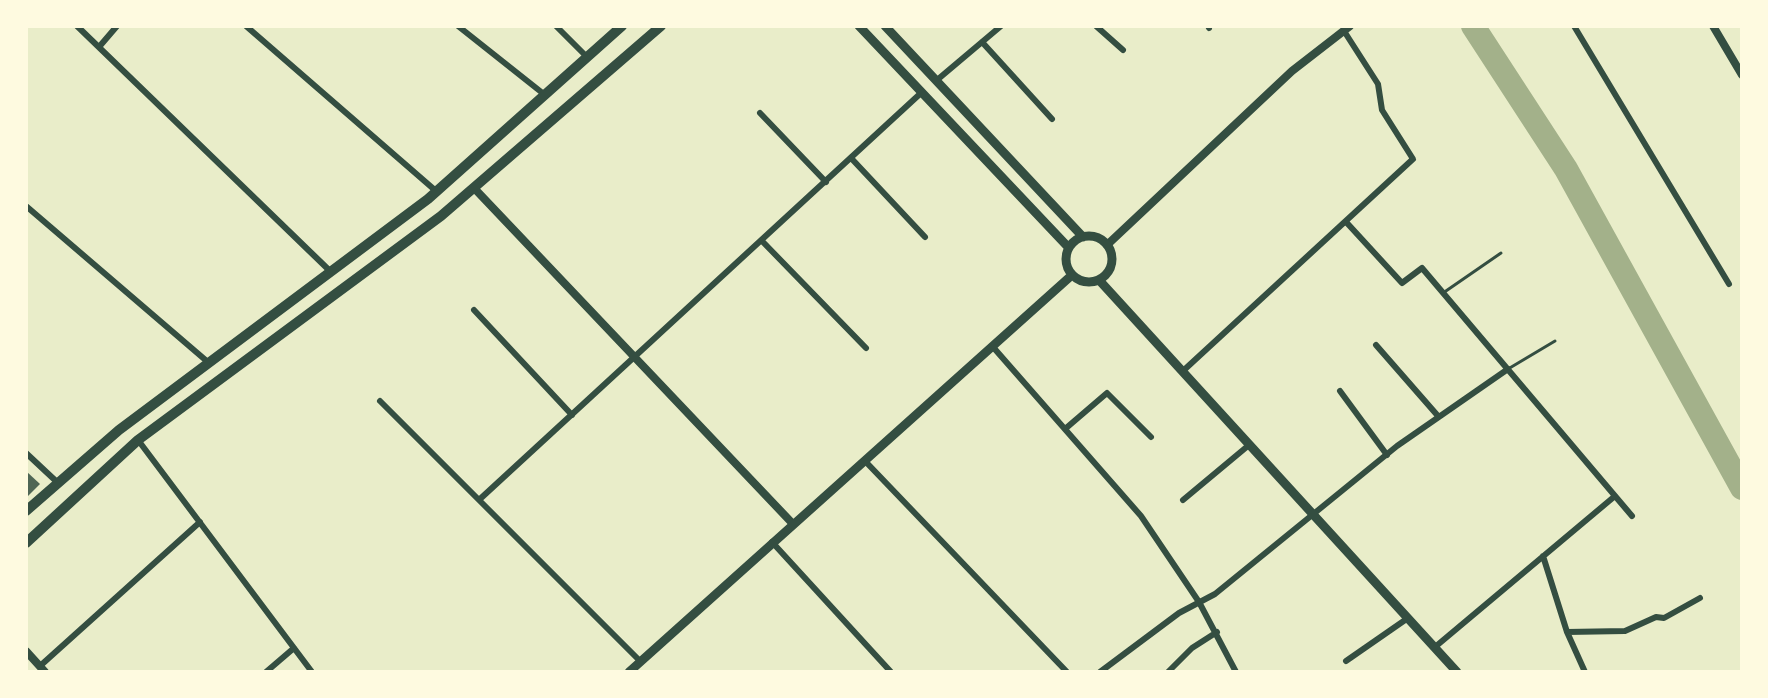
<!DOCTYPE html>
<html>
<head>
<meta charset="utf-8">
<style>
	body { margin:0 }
	#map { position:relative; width:1768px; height:698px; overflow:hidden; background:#e9edc9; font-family:"Zilla Slab",serif }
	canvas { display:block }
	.frame { position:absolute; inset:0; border:28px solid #fefae0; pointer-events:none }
</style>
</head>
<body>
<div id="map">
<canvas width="1768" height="698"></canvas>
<div class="frame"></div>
</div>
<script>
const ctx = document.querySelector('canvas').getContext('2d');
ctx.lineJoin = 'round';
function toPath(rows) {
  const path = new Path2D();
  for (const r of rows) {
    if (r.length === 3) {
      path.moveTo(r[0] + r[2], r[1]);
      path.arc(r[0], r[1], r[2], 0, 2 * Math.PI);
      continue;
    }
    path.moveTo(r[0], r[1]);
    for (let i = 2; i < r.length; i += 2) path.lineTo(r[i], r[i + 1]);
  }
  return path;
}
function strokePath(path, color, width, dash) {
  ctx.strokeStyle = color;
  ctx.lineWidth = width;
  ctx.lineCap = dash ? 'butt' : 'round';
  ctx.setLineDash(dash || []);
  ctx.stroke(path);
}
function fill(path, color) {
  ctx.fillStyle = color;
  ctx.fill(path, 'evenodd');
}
strokePath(toPath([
	[1473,26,1566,169,1742,488]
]), '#a3b18a', 24);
fill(toPath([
	[26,471,40,484,26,498]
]), '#4f6655');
strokePath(toPath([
	[1443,293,1501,253],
	[1508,369,1555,341]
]), '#344e41', 3);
strokePath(toPath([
	[77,26,330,271],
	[246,26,436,191],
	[458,26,545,95],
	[556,26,587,57],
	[1096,26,1123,50],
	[1208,26,1209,28],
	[1574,26,1729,284],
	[982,42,1052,119],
	[99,47,117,26],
	[937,80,1001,26],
	[760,113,826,182],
	[851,158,925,237],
	[26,206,209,363],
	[1347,223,1402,283,1422,268,1632,516],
	[762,241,866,348],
	[474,310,572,415],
	[1376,345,1438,416],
	[993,347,1141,516,1199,602,1236,672],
	[1184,370,1413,159,1382,110,1378,84,1344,31],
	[1340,391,1387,455],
	[380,401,641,662],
	[1065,429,1107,393,1151,437],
	[138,440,312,672],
	[26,453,57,482],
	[865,461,1067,672],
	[480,499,921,93],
	[1183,500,1249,445],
	[772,542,891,672],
	[1543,556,1567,632,1585,672],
	[1567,632,1625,631,1656,617,1664,618,1700,598],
	[1435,647,1615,496],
	[1346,661,1408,618],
	[40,666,200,522],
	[266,672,294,648],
	[1100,672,1179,613,1215,594,1397,446,1508,369],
	[1168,672,1192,648,1217,632]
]), '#344e41', 6);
strokePath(toPath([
	[1713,26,1742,75],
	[474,188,793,524],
	[1107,245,1292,71,1350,26],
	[26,651,45,672]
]), '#344e41', 8);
strokePath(toPath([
	[859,26,1069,248],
	[885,26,1083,237],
	[1089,259,23],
	[1099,280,1457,672],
	[629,672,1072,275]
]), '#344e41', 9);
strokePath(toPath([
	[26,511,119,430,428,199,622,26],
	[26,543,138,440,441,216,661,26]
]), '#344e41', 10);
</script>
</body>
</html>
